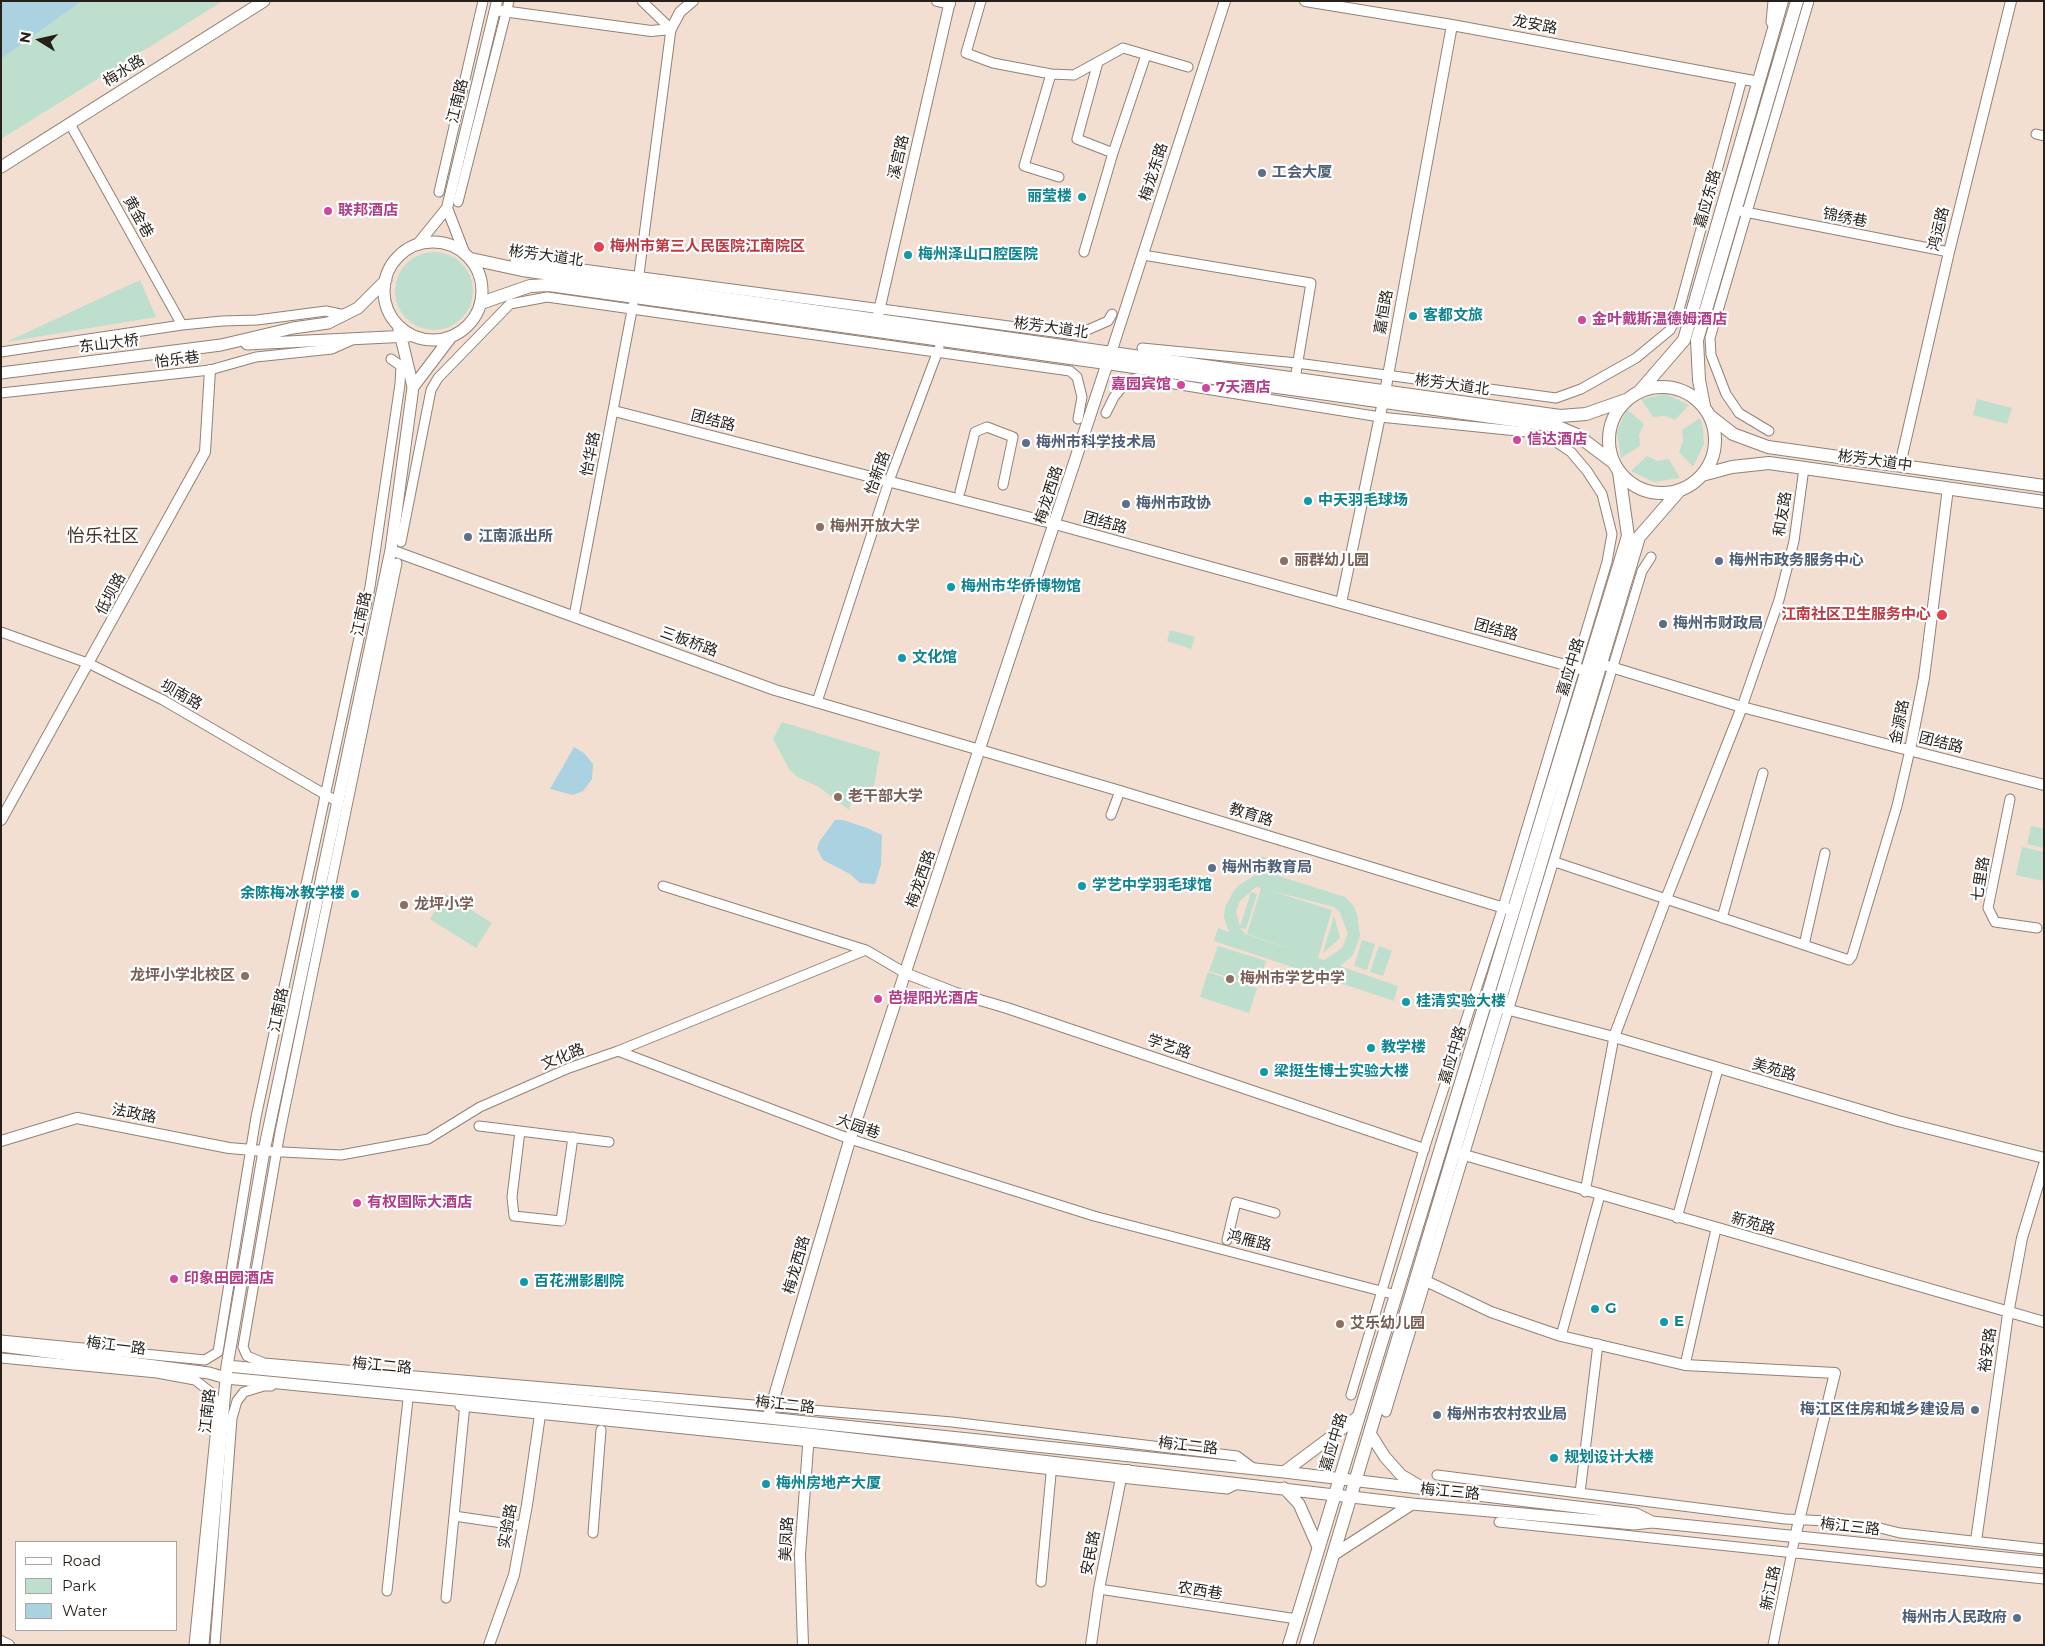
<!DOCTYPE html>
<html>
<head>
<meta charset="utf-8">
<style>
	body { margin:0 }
	#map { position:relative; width:2045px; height:1646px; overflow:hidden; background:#f2dfd1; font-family:Montserrat,sans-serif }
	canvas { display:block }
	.frame { position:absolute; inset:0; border:2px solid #261f1a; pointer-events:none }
	.legend { position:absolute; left:15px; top:1541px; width:162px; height:90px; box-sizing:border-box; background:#fff; border:1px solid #a8a5a3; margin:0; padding:6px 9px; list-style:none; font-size:15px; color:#261f1a }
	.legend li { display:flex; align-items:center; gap:10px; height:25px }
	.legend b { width:25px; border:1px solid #a8a5a3 }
	.north { position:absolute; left:15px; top:15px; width:50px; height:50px; -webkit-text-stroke:4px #fff; paint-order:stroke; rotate:280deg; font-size:14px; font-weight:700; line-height:20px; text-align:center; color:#261f1a }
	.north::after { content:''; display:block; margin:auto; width:18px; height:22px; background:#261f1a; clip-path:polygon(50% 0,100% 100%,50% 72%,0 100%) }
</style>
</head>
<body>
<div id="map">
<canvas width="2045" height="1646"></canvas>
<div class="frame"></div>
<ul class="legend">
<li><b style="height:6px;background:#fff"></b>Road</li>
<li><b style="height:14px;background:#bedfcd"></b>Park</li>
<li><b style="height:14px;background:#abd2e0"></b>Water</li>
</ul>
<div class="north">N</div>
</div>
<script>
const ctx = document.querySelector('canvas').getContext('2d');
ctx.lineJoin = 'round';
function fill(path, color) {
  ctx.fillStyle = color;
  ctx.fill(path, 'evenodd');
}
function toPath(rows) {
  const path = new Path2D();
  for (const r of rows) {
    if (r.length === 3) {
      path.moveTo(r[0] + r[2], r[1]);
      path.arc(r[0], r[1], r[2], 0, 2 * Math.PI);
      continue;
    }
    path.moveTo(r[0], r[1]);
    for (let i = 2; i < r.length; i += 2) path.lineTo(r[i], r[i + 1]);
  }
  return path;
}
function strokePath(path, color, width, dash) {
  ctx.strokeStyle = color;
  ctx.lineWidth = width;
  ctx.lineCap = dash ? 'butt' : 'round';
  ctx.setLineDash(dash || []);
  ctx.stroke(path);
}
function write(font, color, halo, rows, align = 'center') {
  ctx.font = font + ' Montserrat,"Noto Sans SC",sans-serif';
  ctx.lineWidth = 4.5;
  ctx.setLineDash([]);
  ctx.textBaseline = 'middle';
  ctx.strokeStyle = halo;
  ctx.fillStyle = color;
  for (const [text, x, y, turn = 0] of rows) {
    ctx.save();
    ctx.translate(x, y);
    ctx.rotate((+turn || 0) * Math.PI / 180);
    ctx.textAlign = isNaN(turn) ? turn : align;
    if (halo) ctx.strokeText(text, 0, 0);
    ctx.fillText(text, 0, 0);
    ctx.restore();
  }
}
fill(toPath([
	[82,1,223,1,1,139,1,59],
	[434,291,39],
	[140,280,156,317,6,342],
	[1666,394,1689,405,1675,420,1665,416,1653,417,1641,399],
	[1977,399,2012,408,2007,424,1973,415],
	[1627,409,1644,424,1639,435,1640,446,1621,458,1617,432],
	[1700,418,1703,427,1704,444,1693,467,1679,452,1683,441,1682,430],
	[1647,456,1658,461,1669,459,1680,478,1654,482,1631,471],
	[1170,630,1195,637,1191,649,1167,641],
	[782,722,880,752,874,786,855,789,849,810,819,787,797,777,789,769,773,739],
	[2031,826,2044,829,2044,848,2027,844],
	[2022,847,2044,852,2044,881,2016,875],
	[1260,856,1280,862,1278,871,1257,865],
	[1266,872,1345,897,1353,905,1357,914,1360,936,1353,955,1340,966,1398,986,1394,1001,1214,941,1218,928,1229,932,1224,917,1225,907,1233,892,1238,886,1255,875],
	[1256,887,1334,907,1339,911,1348,933,1342,948,1324,960,1245,934,1240,928,1246,929,1257,894,1251,892,1240,927,1236,912,1240,901],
	[1261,888,1332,910,1318,958,1247,934],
	[446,894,492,923,476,948,430,919],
	[1334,915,1340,938,1323,953],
	[1362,940,1375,944,1367,970,1354,966],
	[1218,946,1266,961,1258,987,1209,971],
	[1379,946,1392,951,1383,976,1370,972],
	[1208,972,1257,988,1249,1013,1200,997]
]), '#bedfcd');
fill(toPath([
	[1,1,82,1,1,59],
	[574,747,584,753,593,764,592,779,583,791,573,795,550,789],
	[835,820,843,820,867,828,882,835,881,865,875,884,860,883,850,874,823,860,817,849,819,842]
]), '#abd2e0');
const minor = toPath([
	[981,1,966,53,993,63,1051,74],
	[1098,62,1077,139,1113,153],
	[70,124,182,325],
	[2036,134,2044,136],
	[1059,177,1024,166,1051,74,1074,75,1123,48,1188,67],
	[439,192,483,1],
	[458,202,509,1],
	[1740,211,1949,252],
	[1084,252,1113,153,1146,55],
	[1143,255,1311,283,1295,379],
	[515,260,1076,335,1108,321,1112,314],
	[638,282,671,29,642,1],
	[1142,348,1297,363,1556,398,1581,389,1636,358,1670,330,1677,317,1742,79],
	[1,352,182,325,222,321,257,320,326,311,345,315],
	[1,393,210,370,256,357,332,349,352,340],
	[1106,413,1114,397,1127,381,1137,378,1380,417,1527,432,1550,438,1571,452,1587,471,1602,494,1612,534,1607,562,1503,907,1424,1149,1351,1395],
	[1769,431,1739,413,1726,394,1711,355,1710,338,1809,1],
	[960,492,975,432,987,427,1013,437,1003,485],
	[401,542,431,390,438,378,510,304,547,297,1070,371,1077,377,1082,397,1078,419],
	[397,563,280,1132,243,1347,247,1356,264,1363,952,1422,1237,1456,1253,1468],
	[574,616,633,305],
	[1,632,90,664,163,700,338,802],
	[817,702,889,481,939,348],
	[1742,707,1779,600,1794,541,1804,468],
	[2010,799,1988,908,1995,922,2037,928],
	[1111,815,1120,791],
	[1558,863,1849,960,1852,956,1897,806,1910,750],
	[663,886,866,950,905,973],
	[1722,918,1763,773],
	[1804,945,1825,853],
	[618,1051,850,1139,1094,1216,1396,1295],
	[479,1126,609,1142],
	[520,1131,512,1197,514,1216,561,1221,573,1137],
	[264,1151,341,1155,428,1139,480,1107,569,1068,618,1051,866,950],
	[1585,1192,1614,1037],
	[1677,1218,1718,1069],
	[1227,1240,1236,1202,1275,1213],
	[1561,1336,1600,1195],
	[1,1340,205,1360,218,1352,256,1117,370,587,400,384,401,366,391,359],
	[1,1358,157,1373,195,1380,213,1394,218,1407,194,1645],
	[1685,1365,1716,1229],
	[460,1406,811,1442,1121,1478,1227,1489,1237,1484],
	[1386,1412,1642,571,1651,557],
	[1437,1475,1785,1519,1828,1521,1880,1528,1900,1533,2044,1549],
	[1580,1493,1598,1344],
	[454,1516,523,1526],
	[1499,1522,2044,1579],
	[593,1533,601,1430],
	[1041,1582,1051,1474],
	[1099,1589,1297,1619],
	[387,1591,408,1399],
	[446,1598,465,1404],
	[215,1645,232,1418,237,1401,244,1392,264,1386,271,1386],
	[1773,1645,1795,1537]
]);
const tertiary = toPath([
	[937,1,950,4],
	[1305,1,1452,25,1759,82],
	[495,10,651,31,671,29,680,12,693,1],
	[447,208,464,252],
	[417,245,447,208,497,1],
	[877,320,950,1],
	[1111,353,1225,1],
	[614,411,1055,524,1587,671],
	[1900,465,1949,252,2011,1],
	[391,550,775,690,1120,791,1514,911],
	[1341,603,1385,392,1452,25],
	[1601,664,1742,707,2044,785],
	[1910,750,1924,678,1948,488],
	[1,820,205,452,210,370],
	[905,973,956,993,1007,1008,1424,1149],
	[1498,1007,1614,1037,1898,1121,2044,1158],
	[1614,1037,1666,899,1742,707],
	[1,1141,77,1118,229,1148,264,1151],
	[1454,1152,2044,1322],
	[1428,1282,1491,1312,1561,1336,1685,1365,1835,1373,1795,1537],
	[1976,1541,2008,1314,2022,1238,2044,1165],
	[1,1641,9,1645],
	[489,1645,514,1575,527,1505,541,1408],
	[803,1645,800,1554,809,1434],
	[1091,1645,1099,1589,1121,1478,1128,1470]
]);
const secondary = toPath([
	[1772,22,1774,1],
	[1,167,264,1],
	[433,291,49],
	[247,344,409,336],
	[1,373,221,345,293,328,328,323,358,308,386,280],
	[413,387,451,337],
	[1,1346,209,1373,226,1378,809,1434,1412,1504,1634,1524,1652,1522,2044,1562],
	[227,1366,768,1418,1284,1472,1636,1514,1652,1522],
	[768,1418,850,1139,1110,355],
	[1371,1435,1385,1457,1401,1475,1418,1485],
	[1284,1472,1359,1416],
	[1284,1488,1299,1504,1318,1547],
	[1333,1555,1412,1504],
	[203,1645,227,1366,264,1151,391,550,413,387,398,325]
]);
const primary = toPath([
	[471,259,522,270,1560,416,1586,414,1626,400],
	[481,303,530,286,549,285,1556,426,1577,435,1614,463],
	[1662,440,53],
	[1639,392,1684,340,1782,1],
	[1704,406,1699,380,1697,340,1797,1],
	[1710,416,1733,434,1768,447,2044,486],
	[1702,475,1732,467,1769,463,2044,502],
	[1289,1645,1628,536,1619,472],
	[1306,1645,1639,537,1679,491]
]);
strokePath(minor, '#938175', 11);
strokePath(tertiary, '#938175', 12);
strokePath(secondary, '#938175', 13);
strokePath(primary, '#938175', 14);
strokePath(minor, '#fff', 9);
strokePath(tertiary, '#fff', 10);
strokePath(secondary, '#fff', 11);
strokePath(primary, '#fff', 12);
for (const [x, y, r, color] of [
	[1262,173,5,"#5c6f8a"],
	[1082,197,5,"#0f9aa8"],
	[328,211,5,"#d1479c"],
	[599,247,6,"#e0444e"],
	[908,255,5,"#0f9aa8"],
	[1413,316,5,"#0f9aa8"],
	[1582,320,5,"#d1479c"],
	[1181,385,5,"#d1479c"],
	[1206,388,5,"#d1479c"],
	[1517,440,5,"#d1479c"],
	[1026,443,5,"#5c6f8a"],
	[1308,501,5,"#0f9aa8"],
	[1126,504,5,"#5c6f8a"],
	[820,527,5,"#8d6e63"],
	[468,537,5,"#5c6f8a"],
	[1284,561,5,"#8d6e63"],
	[1719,561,5,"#5c6f8a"],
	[951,587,5,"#0f9aa8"],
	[1942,615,6,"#e0444e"],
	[1663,624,5,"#5c6f8a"],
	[902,658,5,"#0f9aa8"],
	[838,797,5,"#8d6e63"],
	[1212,868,5,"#5c6f8a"],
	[1082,886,5,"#0f9aa8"],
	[355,894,5,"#0f9aa8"],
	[404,905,5,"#8d6e63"],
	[245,976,5,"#8d6e63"],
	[1230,979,5,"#8d6e63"],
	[878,999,5,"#d1479c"],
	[1406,1002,5,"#0f9aa8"],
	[1371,1048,5,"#0f9aa8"],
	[1264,1072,5,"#0f9aa8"],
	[357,1203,5,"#d1479c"],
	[174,1279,5,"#d1479c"],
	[524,1282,5,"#0f9aa8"],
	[1595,1309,5,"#0f9aa8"],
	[1664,1322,5,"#0f9aa8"],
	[1340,1324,5,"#8d6e63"],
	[1975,1410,5,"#5c6f8a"],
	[1437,1415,5,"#5c6f8a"],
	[1554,1458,5,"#0f9aa8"],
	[766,1484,5,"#0f9aa8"],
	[2017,1618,5,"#5c6f8a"]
]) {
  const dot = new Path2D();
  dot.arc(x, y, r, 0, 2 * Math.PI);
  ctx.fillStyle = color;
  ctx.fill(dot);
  strokePath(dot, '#fff', 2);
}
write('15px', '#261f1a', '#fff', [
	["龙安路",1535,25,11],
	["梅水路",124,71,-32],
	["江南路",458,101,-76],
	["溪宫路",899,157,-77],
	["梅龙东路",1154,172,-72],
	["嘉应东路",1708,199,-74],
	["黄金巷",138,217,61],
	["锦绣巷",1845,218,11],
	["鸿运路",1939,229,-76],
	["彬芳大道北",546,256,8],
	["嘉恒路",1384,312,-80],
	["彬芳大道北",1051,328,8],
	["东山大桥",109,344,-7],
	["怡乐巷",177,360,-7],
	["彬芳大道北",1452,385,8],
	["团结路",713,421,14],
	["怡华路",591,454,-79],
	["彬芳大道中",1875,461,8],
	["怡新路",878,473,-70],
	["梅龙西路",1049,495,-72],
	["和友路",1783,514,-81],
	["团结路",1105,523,15],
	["低坝路",111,594,-62],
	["江南路",362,614,-78],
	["团结路",1496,630,15],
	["三板桥路",689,642,20],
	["嘉应中路",1571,667,-73],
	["坝南路",181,695,29],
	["金源路",1900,722,-79],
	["团结路",1941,743,14],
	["教育路",1251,815,17],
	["梅龙西路",921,879,-71],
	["七里路",1981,879,-81],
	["江南路",279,1010,-78],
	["学艺路",1169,1047,19],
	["嘉应中路",1453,1055,-73],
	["文化路",563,1057,-22],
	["美苑路",1774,1070,16],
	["法政路",134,1114,11],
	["大园巷",858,1127,19],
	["新苑路",1753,1224,16],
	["鸿雁路",1249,1241,14],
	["梅龙西路",797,1265,-74],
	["梅江一路",116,1346,7],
	["裕安路",1988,1350,-82],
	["梅江二路",382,1366,5],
	["梅江二路",785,1405,6],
	["江南路",208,1411,-84],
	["嘉应中路",1334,1442,-73],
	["梅江二路",1188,1446,6],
	["梅江三路",1450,1492,5],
	["实验路",508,1526,-80],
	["梅江三路",1850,1527,6],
	["美凤路",787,1539,-87],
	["安民路",1091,1553,-79],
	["新江路",1771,1588,-78],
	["农西巷",1200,1591,9]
]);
write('bold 15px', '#4e5e75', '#fff', [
	["工会大厦",1272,173],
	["梅州市科学技术局",1036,443],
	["梅州市政协",1136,504],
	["江南派出所",478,537],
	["梅州市政务服务中心",1729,561],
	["梅州市财政局",1673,624],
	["梅州市教育局",1222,868],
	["梅江区住房和城乡建设局",1965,1410,"right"],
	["梅州市农村农业局",1447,1415],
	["梅州市人民政府",2007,1618,"right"]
], 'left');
write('bold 15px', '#0d838f', '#fff', [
	["丽莹楼",1072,197,"right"],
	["梅州泽山口腔医院",918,255],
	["客都文旅",1423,316],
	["中天羽毛球场",1318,501],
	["梅州市华侨博物馆",961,587],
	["文化馆",912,658],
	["学艺中学羽毛球馆",1092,886],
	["余陈梅冰教学楼",345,894,"right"],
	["桂清实验大楼",1416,1002],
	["教学楼",1381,1048],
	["梁挺生博士实验大楼",1274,1072],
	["百花洲影剧院",534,1282],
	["G",1605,1309],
	["E",1674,1322],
	["规划设计大楼",1564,1458],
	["梅州房地产大厦",776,1484]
], 'left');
write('bold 15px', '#b23c85', '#fff', [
	["联邦酒店",338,211],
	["金叶戴斯温德姆酒店",1592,320],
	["嘉园宾馆",1171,385,"right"],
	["7天酒店",1216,388],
	["信达酒店",1527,440],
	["芭提阳光酒店",888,999],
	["有权国际大酒店",367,1203],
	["印象田园酒店",184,1279]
], 'left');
write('bold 15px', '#be3a42', '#fff', [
	["梅州市第三人民医院江南院区",610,247],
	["江南社区卫生服务中心",1931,615,"right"]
], 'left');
write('bold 15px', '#785e54', '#fff', [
	["梅州开放大学",830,527],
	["丽群幼儿园",1294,561],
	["老干部大学",848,797],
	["龙坪小学",414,905],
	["龙坪小学北校区",235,976,"right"],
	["梅州市学艺中学",1240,979],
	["艾乐幼儿园",1350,1324]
], 'left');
write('18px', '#44352a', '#fff', [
	["怡乐社区",103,537]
]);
</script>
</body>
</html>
